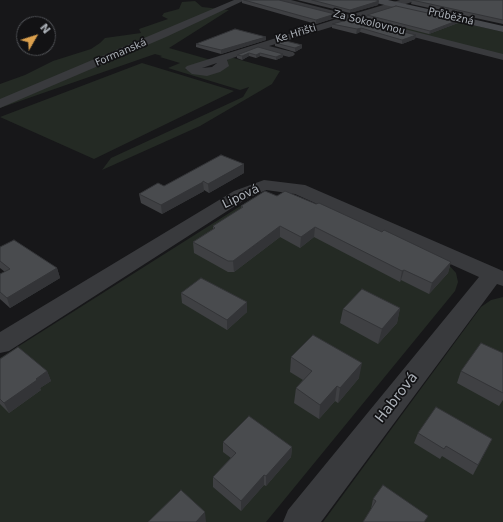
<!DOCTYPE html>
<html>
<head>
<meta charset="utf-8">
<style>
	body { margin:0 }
	#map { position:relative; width:503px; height:522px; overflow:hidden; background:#171719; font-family:"DejaVu Sans",sans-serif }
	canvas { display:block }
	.north { position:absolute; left:16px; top:16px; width:40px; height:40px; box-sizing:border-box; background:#121214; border:1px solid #4f5155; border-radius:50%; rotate:51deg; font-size:11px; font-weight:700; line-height:16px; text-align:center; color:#abb0b7 }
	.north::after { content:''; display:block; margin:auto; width:14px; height:18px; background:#dba04d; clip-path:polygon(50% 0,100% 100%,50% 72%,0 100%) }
</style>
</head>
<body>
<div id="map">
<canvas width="503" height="522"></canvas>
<div class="north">N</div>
</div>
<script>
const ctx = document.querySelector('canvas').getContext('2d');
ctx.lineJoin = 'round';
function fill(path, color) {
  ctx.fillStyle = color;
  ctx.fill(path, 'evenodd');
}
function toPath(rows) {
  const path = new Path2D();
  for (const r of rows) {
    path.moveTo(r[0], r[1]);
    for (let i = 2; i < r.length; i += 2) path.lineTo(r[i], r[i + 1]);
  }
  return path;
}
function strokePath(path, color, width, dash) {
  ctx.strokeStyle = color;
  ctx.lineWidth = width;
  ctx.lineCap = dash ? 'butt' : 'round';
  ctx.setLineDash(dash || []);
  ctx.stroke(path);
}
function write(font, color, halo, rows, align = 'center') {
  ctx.font = font + ' "DejaVu Sans",sans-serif';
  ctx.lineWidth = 3.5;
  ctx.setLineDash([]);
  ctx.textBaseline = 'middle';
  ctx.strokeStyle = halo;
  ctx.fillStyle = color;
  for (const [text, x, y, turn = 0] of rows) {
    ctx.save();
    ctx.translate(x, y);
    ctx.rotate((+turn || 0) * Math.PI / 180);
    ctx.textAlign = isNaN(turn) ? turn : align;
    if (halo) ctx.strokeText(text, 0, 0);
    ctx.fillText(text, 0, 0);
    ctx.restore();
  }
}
fill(toPath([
	[195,1,202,7,229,10,169,48,211,60,185,69,193,72,221,68,230,57,280,71,272,84,200,126,102,170,111,158,243,97,249,87,240,90,168,68,180,63,160,57,162,56,155,54,0,108,0,84,25,75,53,61,91,49,100,43,105,38,141,33,139,29,168,19,162,16,164,13,179,9,182,2],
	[417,12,503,32,503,55,379,24],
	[142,63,234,91,94,159,0,117],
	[269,197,448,264,456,273,458,282,455,291,266,522,0,522,0,358,253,198],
	[503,297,503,522,323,522,481,307,491,300]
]), '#242a24');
fill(toPath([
	[234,0,245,0,166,37,0,108,0,99,234,0],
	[277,0,291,0,350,15,400,0,413,0,412,2,361,18,503,54,503,60,351,21,269,46,293,52,295,54,293,56,289,57,258,49,227,60,229,66,220,72,207,76,192,74,187,70,185,68,187,66,340,18,278,2,277,0],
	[217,63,212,67,202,68,217,63],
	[264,180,305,185,503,271,503,286,497,284,321,522,283,522,288,510,479,277,295,194,266,190,246,199,9,351,0,353,0,332,234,191,264,180]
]), '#393a3d');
fill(toPath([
	[372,0,388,0,503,26,503,32,376,3,372,0]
]), '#47494d');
fill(toPath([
	[242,0,279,0,335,14,335,18,316,24,242,3],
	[297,0,376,0,379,1,378,5,350,13],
	[412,0,503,0,503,24,411,4],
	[367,15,458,23,429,34,366,18],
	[332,24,416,35,415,39,402,44,360,32,356,34,332,28],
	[266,40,221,54,196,47,196,44],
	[275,43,302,45,302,48,295,52,275,46],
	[258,47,283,54,283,57,276,60,260,56,256,58,249,56,242,60,237,58,237,55],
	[244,173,209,193,204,190,204,191,162,214,141,203,139,194,164,186],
	[277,196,382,232,451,262,448,273,429,294,401,280,400,282,314,237,300,248,280,237,234,272,228,272,194,253,193,242,213,229,213,226,241,209,241,206],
	[0,247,57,268,60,278,10,308,0,299,0,274,5,272,0,268],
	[181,293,247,302,247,312,227,330,182,303],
	[400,308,397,323,378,344,340,323,343,309],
	[503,353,503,400,499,406,457,383,461,371],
	[291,357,359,378,338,403,335,401,319,419,294,403,296,388,303,380,290,372],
	[0,359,47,371,51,381,40,388,41,390,9,413,0,404],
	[418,433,492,439,473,475,442,456,440,459,414,443],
	[223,442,292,447,291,457,266,486,264,485,241,511,213,487,213,477,231,458,223,452],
	[373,499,425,522,371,509]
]), '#3f4043');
fill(toPath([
	[379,1,378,5,350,13,350,10],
	[335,14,335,18,316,24,316,20],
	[459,20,458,23,429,34,430,31],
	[361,28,360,32,356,34,357,29],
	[416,35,415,39,402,44,402,40],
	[266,37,266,40,221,54,221,50],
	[302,45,302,48,295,52,295,48],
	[249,53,249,56,242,60,242,56],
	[260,53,260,56,256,58,256,55],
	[283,54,283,57,276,60,276,57],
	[244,164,244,173,209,193,208,184],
	[203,182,204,191,162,214,161,205],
	[280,226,280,237,234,272,233,261],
	[315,227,314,237,300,248,301,237],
	[451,262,448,273,429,294,432,283],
	[57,268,60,278,10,308,7,298],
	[404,270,401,280,400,282,402,271],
	[247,302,247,312,227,330,227,320],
	[400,308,397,323,378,344,382,329],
	[362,363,359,378,338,403,340,388],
	[47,371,51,381,40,388,41,390,9,413,4,403],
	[337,386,335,401,319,419,320,405],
	[492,439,487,449,473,475,478,465],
	[292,447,291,457,266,486,266,476],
	[264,475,264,485,241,511,241,501],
	[205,512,206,522,196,522]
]), '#333437');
const building = toPath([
	[244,0,279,0,335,14,316,20,244,0],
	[312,0,376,0,379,1,350,10,312,0],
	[412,0,503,0,503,20,412,0],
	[396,6,459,20,430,31,367,15,396,6],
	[351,19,416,35,402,40,361,28,357,29,332,24,351,19],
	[235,29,266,37,221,50,196,44,235,29],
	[282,40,302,45,295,48,275,43,282,40],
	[258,47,283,54,276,57,260,53,256,55,249,53,242,56,237,55,258,47],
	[221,155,244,164,208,184,203,181,203,182,161,205,139,194,158,183,164,186,221,155],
	[265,191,277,196,285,191,316,204,319,203,382,232,384,230,451,262,432,283,404,270,402,271,315,227,301,237,280,226,233,261,228,261,193,242,215,228,213,226,243,207,241,206,265,191],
	[14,240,57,268,7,298,0,292,0,274,10,269,0,261,0,247,14,240],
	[201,278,247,302,227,320,181,293,201,278],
	[362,289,400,308,382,329,343,309,362,289],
	[313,335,362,363,340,388,337,386,320,405,296,388,312,371,291,357,313,335],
	[481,343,503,353,503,393,461,371,481,343],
	[18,347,47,371,36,379,37,380,4,403,0,399,0,359,18,347],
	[436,407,492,439,478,465,446,446,444,449,418,433,436,407],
	[249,416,292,447,266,476,264,475,241,501,213,477,236,453,223,442,249,416],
	[383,485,428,516,424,522,363,522,376,501,373,499,383,485],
	[181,490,205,512,196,522,148,522,181,490]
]);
fill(building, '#494b4e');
strokePath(building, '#333437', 1);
write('10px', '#abb0b7', '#121214', [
	["Průběžná",451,17,13],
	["Za Sokolovnou",369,23,14],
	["Ke Hřišti",296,34,-17],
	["Formanská",121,53,-23]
]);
write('12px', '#abb0b7', '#121214', [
	["Lipová",241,197,-26]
]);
write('14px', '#abb0b7', '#121214', [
	["Habrová",397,398,-52]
]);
</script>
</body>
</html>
